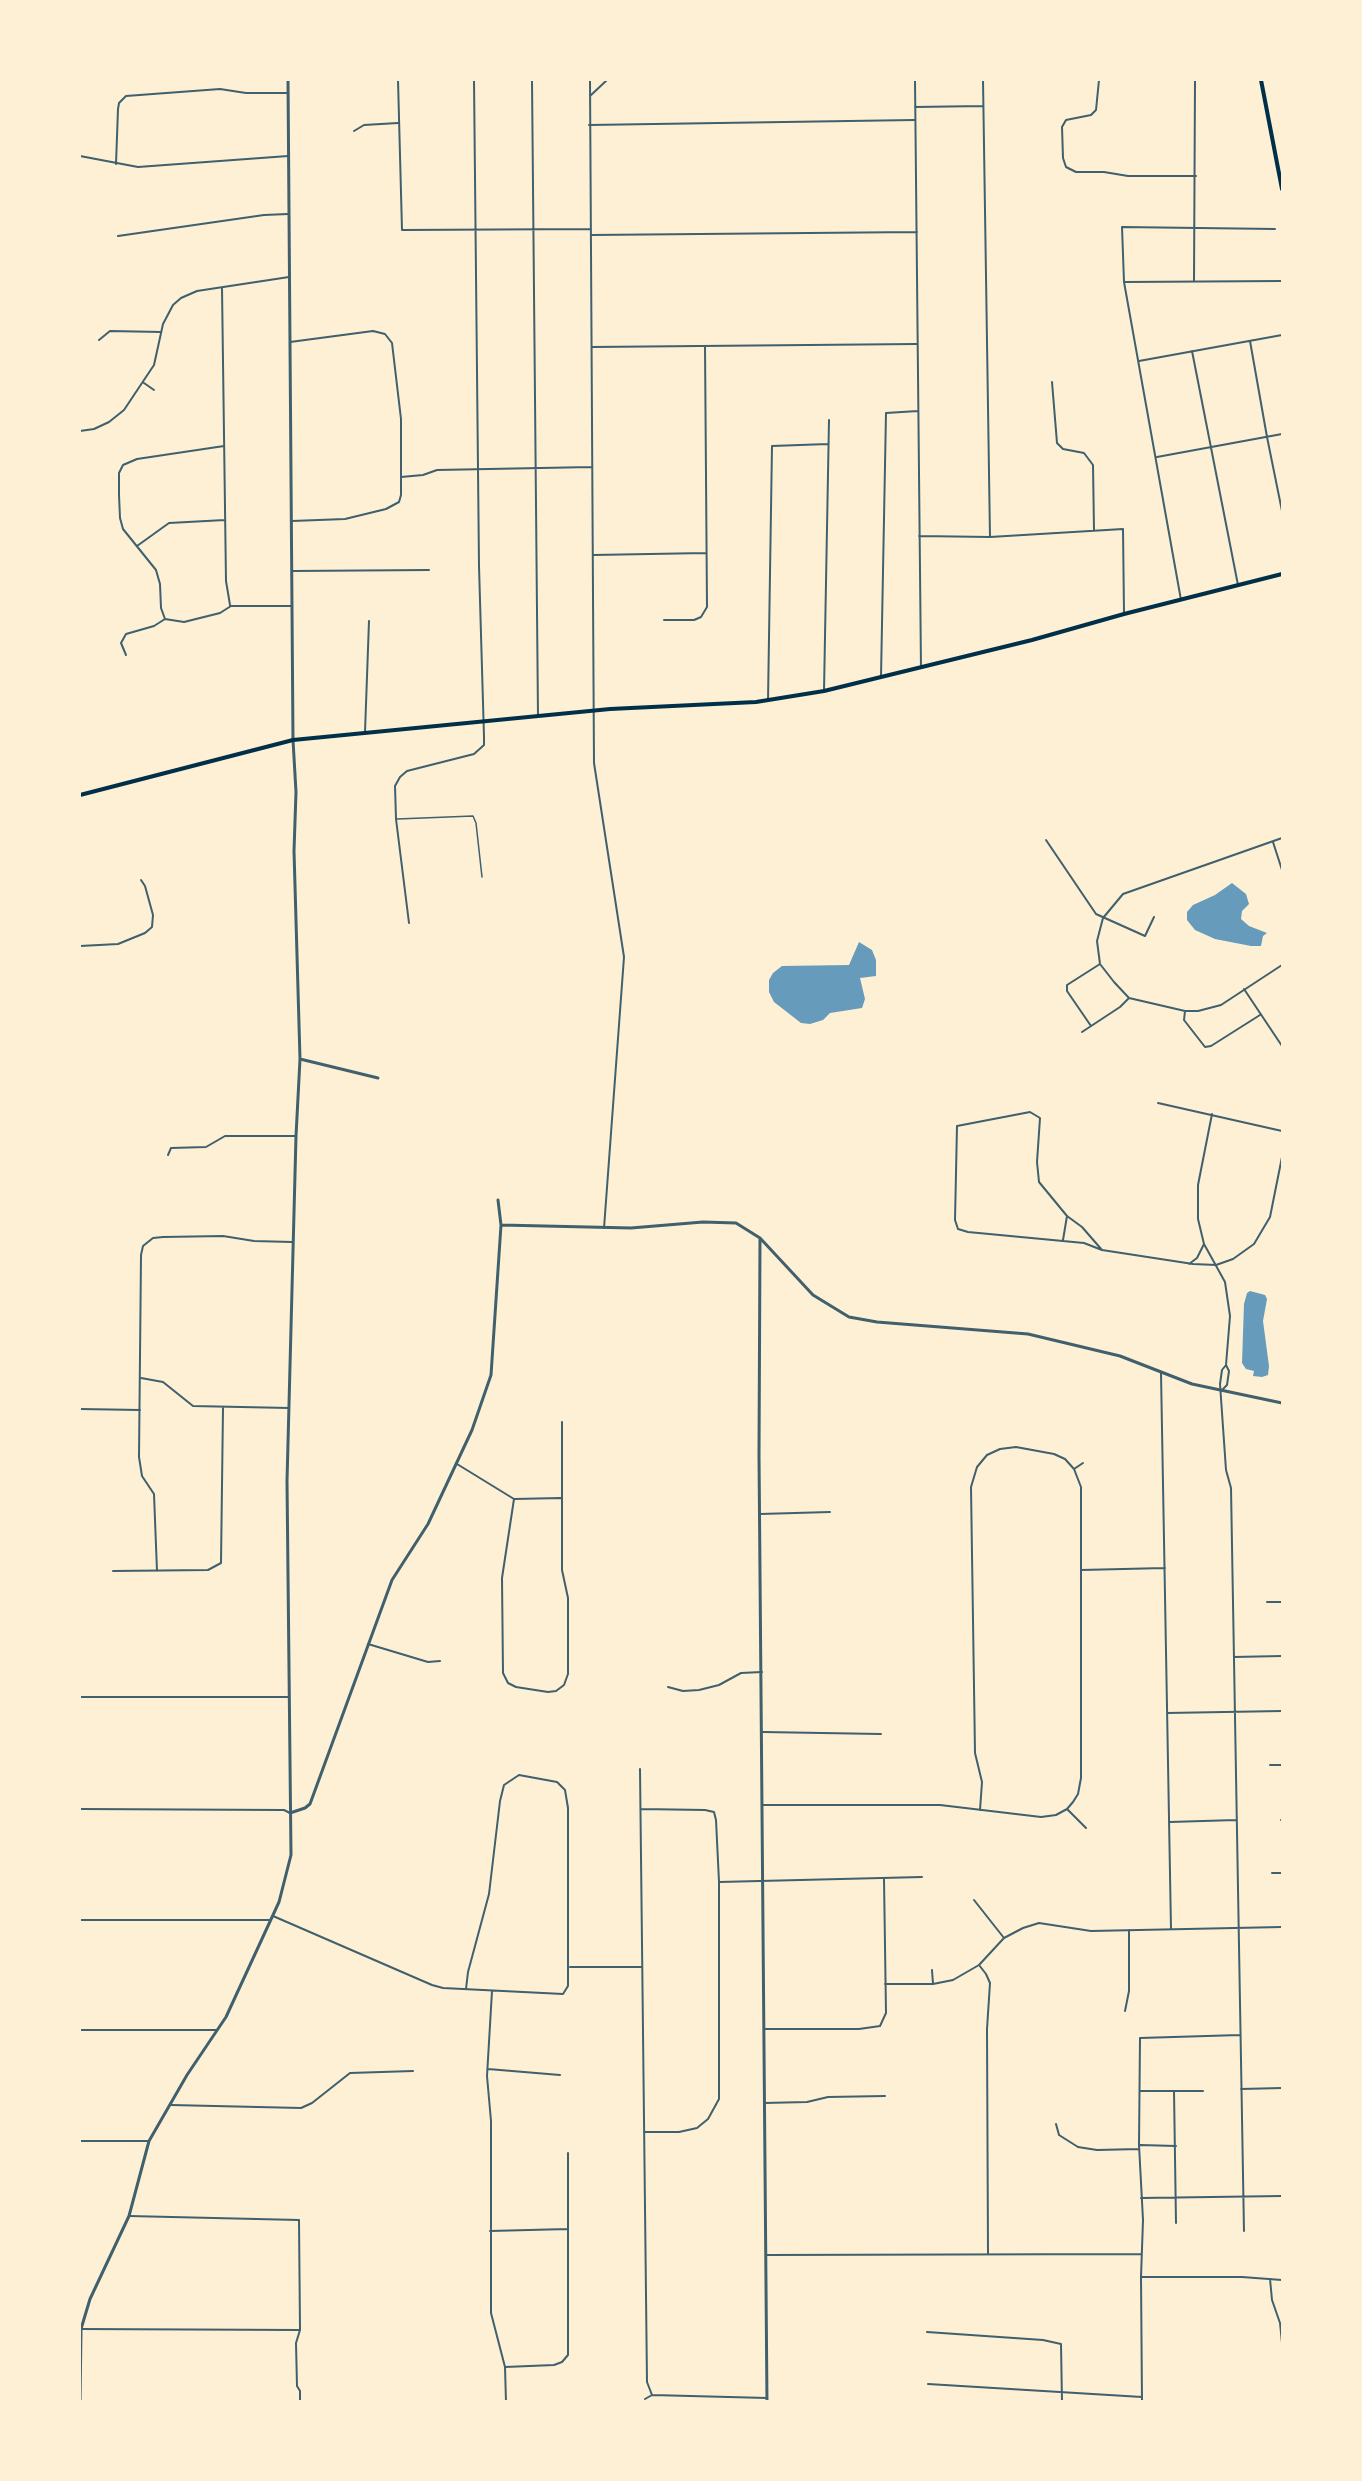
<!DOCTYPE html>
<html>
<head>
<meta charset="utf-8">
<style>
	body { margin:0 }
	#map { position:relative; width:1362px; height:2481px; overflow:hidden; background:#fdf0d5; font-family:Rubik,sans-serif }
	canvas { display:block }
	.frame { position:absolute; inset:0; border:81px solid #fdf0d5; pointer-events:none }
</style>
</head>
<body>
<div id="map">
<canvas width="1362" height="2481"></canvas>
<div class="frame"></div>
</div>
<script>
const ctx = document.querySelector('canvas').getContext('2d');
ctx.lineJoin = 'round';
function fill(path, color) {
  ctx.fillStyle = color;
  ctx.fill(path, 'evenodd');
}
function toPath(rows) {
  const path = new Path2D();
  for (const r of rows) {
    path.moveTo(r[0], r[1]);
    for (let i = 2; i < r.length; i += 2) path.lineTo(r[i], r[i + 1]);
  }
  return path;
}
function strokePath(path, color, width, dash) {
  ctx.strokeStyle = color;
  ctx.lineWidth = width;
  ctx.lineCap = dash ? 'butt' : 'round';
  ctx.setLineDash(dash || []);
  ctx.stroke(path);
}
fill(toPath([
	[1232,883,1246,894,1249,904,1242,911,1241,919,1249,926,1267,933,1263,936,1261,946,1251,946,1215,939,1195,930,1187,920,1187,912,1193,905,1215,895],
	[859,942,872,950,876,960,876,976,860,978,865,999,862,1008,830,1013,823,1020,810,1024,801,1023,774,1002,769,992,769,980,773,973,782,966,849,965],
	[1250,1291,1265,1295,1267,1299,1263,1321,1269,1366,1268,1375,1262,1377,1253,1376,1254,1371,1246,1369,1242,1363,1244,1304,1247,1293]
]), '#669bbc');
strokePath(toPath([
	[397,819,473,816,476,823,482,877]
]), '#3f606c', 1.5);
strokePath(toPath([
	[398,80,402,230,591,229],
	[532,80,538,716],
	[590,80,594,763,624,957,604,1228],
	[915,80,921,668],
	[983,80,990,537],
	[1099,80,1096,110,1091,115,1066,120,1062,127,1063,158,1066,167,1076,172,1104,172,1128,176,1196,176],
	[590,96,607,80],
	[915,107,983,106],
	[589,125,914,120],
	[354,131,364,125,398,123],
	[80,156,138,167,288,156],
	[116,164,118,109,119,103,126,96,220,89,246,93,288,93],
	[591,235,917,232],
	[118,236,264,215,288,214],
	[1194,281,1195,80],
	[1124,282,1282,281],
	[222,288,226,581,230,605],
	[99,340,110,331,161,332],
	[1250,341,1267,437,1282,511],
	[290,342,373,331,385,334,392,343,401,419,401,495,399,502,386,509,345,519,292,521],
	[592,347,916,344],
	[1192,351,1238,585],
	[1139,361,1282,335],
	[1052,382,1057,443,1063,449,1084,453,1093,465,1094,530],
	[144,383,154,390],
	[80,431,94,429,109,422,124,410,154,365,163,324,173,305,181,298,197,291,289,277],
	[224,446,137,459,123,465,119,473,119,495,120,518,123,529,156,570,160,584,161,608,165,619,184,622,220,613,231,606,292,606],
	[1157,457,1282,434],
	[401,477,423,475,437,470,592,467],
	[919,536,990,537,1123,529,1124,613],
	[137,546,169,523,225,520],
	[593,555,706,553],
	[293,571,429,570],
	[1181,600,1124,282,1122,227,1275,229],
	[664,620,694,620,701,617,707,607,705,346],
	[126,655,121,643,126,634,154,626,165,619],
	[881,677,886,413,918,411],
	[824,691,829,420],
	[768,701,772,446,828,444],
	[365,732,369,621],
	[1282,838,1123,894,1103,918,1097,941,1100,964,1114,982,1129,998,1185,1011,1198,1011,1221,1005,1282,965],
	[1046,840,1096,914,1145,936,1154,917],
	[1273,842,1282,870],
	[409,923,396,819,395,786,400,777,407,771,474,754,484,745,484,737,479,566,474,80],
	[80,946,118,944,145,933,152,927,153,915,145,886,141,880],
	[1244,989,1282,1046],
	[1185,1011,1184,1020,1205,1047,1211,1046,1260,1015],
	[1091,1026,1067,991,1067,985,1100,964],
	[1082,1032,1120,1007,1129,998],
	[1158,1103,1282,1131],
	[1212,1114,1198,1185,1198,1219,1204,1244,1225,1282,1230,1316,1226,1365,1229,1371,1227,1385,1223,1389],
	[168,1155,171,1148,206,1147,225,1136,296,1136],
	[1063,1240,1067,1216],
	[1102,1250,1084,1243,968,1232,958,1229,955,1220,957,1126,1030,1112,1040,1118,1037,1162,1039,1182,1067,1216,1082,1227,1102,1250,1193,1264,1216,1265,1233,1259,1254,1244,1270,1217,1282,1157],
	[1189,1264,1197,1258,1204,1244],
	[1226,1365,1222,1370,1220,1384,1226,1470,1231,1488,1244,2231],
	[1161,1373,1171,1929],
	[141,1378,163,1382,193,1406,289,1408],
	[80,1409,140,1410],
	[457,1464,514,1499,561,1498],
	[1074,1469,1083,1463],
	[514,1499,502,1578,503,1673,508,1683,516,1687,548,1692,556,1691,564,1685,568,1674,568,1598,562,1570,562,1422],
	[760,1514,830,1512],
	[1081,1570,1165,1568],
	[113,1571,208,1570,221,1563,223,1408],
	[157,1571,154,1494,142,1476,139,1457,141,1255,143,1246,153,1238,163,1237,223,1236,254,1241,292,1242],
	[1267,1602,1282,1602],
	[368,1644,428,1662,440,1661],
	[1234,1657,1282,1656],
	[668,1687,683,1691,699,1690,719,1685,741,1673,762,1672],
	[80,1697,289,1697],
	[1167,1713,1282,1711],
	[763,1732,881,1734],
	[1270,1765,1282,1765],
	[640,1769,647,2382,652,2395,767,2398],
	[763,1805,940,1805,1041,1817,1056,1815,1067,1809,1073,1802,1078,1794,1081,1778,1081,1487,1074,1469,1065,1459,1054,1454,1016,1447,1000,1449,987,1455,977,1467,971,1487,975,1753,982,1782,980,1810],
	[80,1809,284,1810,290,1813],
	[641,1809,705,1810,714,1812,716,1820,719,1882,719,2099,708,2119,697,2128,679,2132,644,2132],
	[1067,1809,1086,1828],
	[1281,1820,1282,1820],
	[1170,1822,1236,1820],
	[1272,1873,1282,1873],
	[719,1882,922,1877],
	[974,1900,1004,1938],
	[273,1916,432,1985,443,1988,563,1994,568,1986,568,1808,565,1790,557,1782,519,1775,504,1785,500,1801,489,1894,468,1972,466,1989],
	[80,1920,271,1920],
	[979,1965,986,1974,990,1983,987,2029,988,2254],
	[570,1967,642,1967],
	[932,1970,933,1984],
	[885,1984,933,1984,953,1980,979,1965,1004,1938,1023,1928,1039,1923,1091,1931,1282,1927],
	[492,1991,487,2076,491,2121,491,2313,505,2367,506,2402],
	[1125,2011,1129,1991,1129,1930],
	[765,2029,859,2029,880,2026,886,2013,884,1879],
	[80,2030,216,2030],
	[488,2069,560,2075],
	[1241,2089,1282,2088],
	[1140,2091,1203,2091],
	[1174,2091,1176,2223],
	[764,2103,807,2102,828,2097,885,2096],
	[171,2105,301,2108,312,2103,350,2073,413,2071],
	[1056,2124,1059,2135,1078,2147,1097,2150,1139,2149],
	[80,2141,149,2141],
	[1140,2145,1176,2146],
	[1141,2198,1282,2196],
	[129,2216,299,2220,300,2330,296,2343,297,2386,300,2391,300,2402],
	[490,2231,568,2229],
	[766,2255,1141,2254],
	[1141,2277,1242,2277,1282,2280],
	[1270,2279,1272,2300,1280,2323,1282,2343],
	[80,2329,299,2330],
	[927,2332,1043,2340,1061,2344,1062,2402],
	[505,2367,554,2365,562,2362,568,2355,568,2153],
	[928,2384,1142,2397],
	[645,2399,652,2395],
	[1142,2402,1141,2277,1143,2220,1139,2145,1140,2038,1240,2035]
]), '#3f606c', 2);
strokePath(toPath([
	[300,1059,378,1078],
	[501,1225,631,1228,703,1222,736,1223,760,1238,813,1295,849,1317,877,1322,1028,1334,1120,1356,1192,1384,1282,1403],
	[760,1238,759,1455,767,2402],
	[290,1813,305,1808,310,1804,392,1580,428,1524,472,1430,491,1375,501,1225,498,1200],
	[80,2402,81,2329,90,2299,129,2216,149,2141,187,2075,226,2017,279,1902,291,1855,287,1481,296,1136,300,1059,294,851,296,792,293,740,288,80]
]), '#3f606c', 3);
strokePath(toPath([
	[1261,80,1282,189],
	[80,795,293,740,610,709,756,702,824,691,1032,640,1124,614,1282,574]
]), '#003049', 4);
</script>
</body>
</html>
